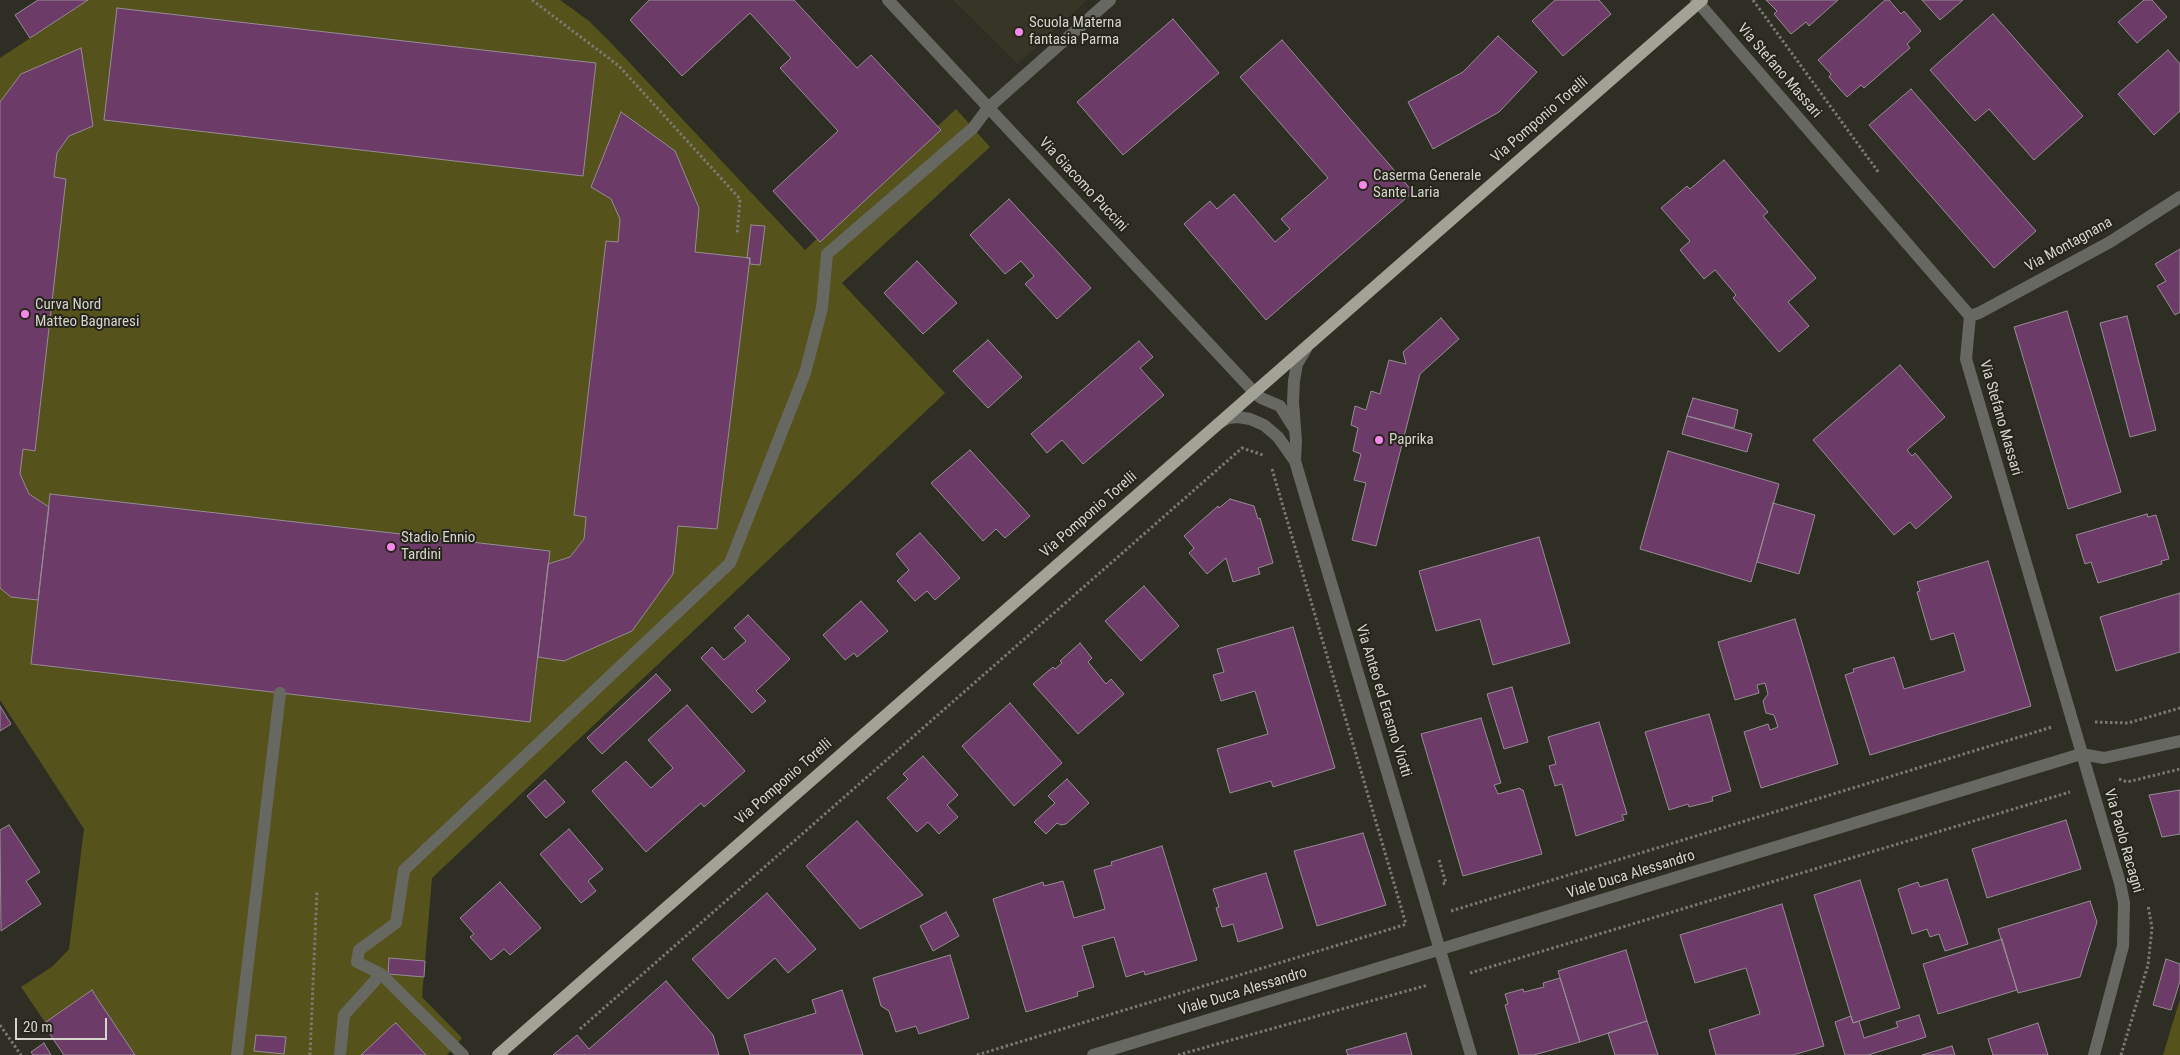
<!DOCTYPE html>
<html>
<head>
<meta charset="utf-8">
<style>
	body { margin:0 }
	#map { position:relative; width:2180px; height:1055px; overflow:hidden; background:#2f2e24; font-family:"Roboto Condensed",sans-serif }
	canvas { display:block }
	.scale { position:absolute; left:15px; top:1018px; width:92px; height:22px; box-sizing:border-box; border:2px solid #d5d5ce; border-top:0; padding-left:6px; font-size:15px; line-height:18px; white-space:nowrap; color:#d5d5ce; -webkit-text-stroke:4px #25251b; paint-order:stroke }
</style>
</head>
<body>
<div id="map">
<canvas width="2180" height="1055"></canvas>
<div class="scale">20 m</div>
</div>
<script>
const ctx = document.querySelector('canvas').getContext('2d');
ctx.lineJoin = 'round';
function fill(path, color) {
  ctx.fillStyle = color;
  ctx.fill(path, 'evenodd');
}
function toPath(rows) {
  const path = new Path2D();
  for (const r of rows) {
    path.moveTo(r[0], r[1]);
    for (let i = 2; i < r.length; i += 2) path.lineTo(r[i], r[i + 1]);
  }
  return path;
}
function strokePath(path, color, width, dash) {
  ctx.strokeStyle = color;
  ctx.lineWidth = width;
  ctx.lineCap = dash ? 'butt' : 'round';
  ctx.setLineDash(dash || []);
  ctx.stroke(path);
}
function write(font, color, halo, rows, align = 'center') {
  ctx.font = font + ' "Roboto Condensed",sans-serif';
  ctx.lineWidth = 4;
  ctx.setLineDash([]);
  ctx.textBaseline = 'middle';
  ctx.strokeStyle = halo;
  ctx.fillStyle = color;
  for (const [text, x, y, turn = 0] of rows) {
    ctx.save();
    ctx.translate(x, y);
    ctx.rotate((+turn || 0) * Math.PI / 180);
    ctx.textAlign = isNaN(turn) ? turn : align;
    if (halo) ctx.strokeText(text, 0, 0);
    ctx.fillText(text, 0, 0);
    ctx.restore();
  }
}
fill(toPath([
	[953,0,1087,0,1018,64]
]), '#373626');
fill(toPath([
	[88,0,560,0,589,21,613,45,805,250,956,109,990,147,842,283,945,393,432,878,422,997,462,1038,447,1055,426,1055,396,1023,361,1055,64,1055,43,1024,45,1022,21,987,53,966,69,949,84,829,0,700,0,58],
	[2180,999,2180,1055,2163,1055]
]), '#55521b');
const building = toPath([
	[38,0,88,0,30,38,15,15,38,0],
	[649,0,794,0,857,68,871,55,941,130,820,242,773,191,838,131,780,68,791,58,750,13,682,76,630,20,649,0],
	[1555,0,1599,0,1611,14,1563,56,1532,21,1555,0],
	[1766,0,1838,0,1809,26,1806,22,1791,34,1774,14,1777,11,1766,0],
	[1885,0,1889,0,1901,14,1904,11,1921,31,1907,44,1910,48,1864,88,1861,85,1847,97,1829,77,1831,74,1818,60,1885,0],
	[1922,0,1963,0,1940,20,1922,0],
	[2144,0,2152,0,2167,17,2137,43,2118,22,2144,0],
	[117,8,596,63,583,176,104,120,117,8],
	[1993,14,2083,116,2034,160,1989,109,1975,121,1930,70,1993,14],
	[1173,19,1219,73,1123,155,1077,102,1173,19],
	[1498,36,1537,72,1499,112,1433,149,1408,102,1463,72,1498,36],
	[1282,40,1413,192,1266,320,1184,224,1210,201,1217,209,1234,194,1275,242,1290,229,1281,219,1328,178,1240,77,1282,40],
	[81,48,93,126,69,136,57,153,54,177,66,179,35,451,23,449,20,474,29,494,49,507,38,600,11,597,0,588,0,102,21,74,81,48],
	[2168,50,2180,64,2180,111,2154,135,2118,94,2168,50],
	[1911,89,2036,231,1994,268,1869,125,1911,89],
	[621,112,675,151,699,208,695,252,750,258,717,529,678,526,673,574,632,631,564,661,538,657,548,564,570,557,584,539,586,517,574,515,606,241,618,242,620,219,611,199,591,187,621,112],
	[1724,160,1768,212,1763,216,1816,278,1788,302,1809,326,1779,352,1733,298,1736,295,1715,270,1704,279,1680,250,1690,241,1661,208,1687,186,1690,189,1724,160],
	[1009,199,1091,288,1057,319,1025,284,1034,276,1021,261,1005,274,970,235,1009,199],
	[751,225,765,226,760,265,750,264,750,258,747,258,751,225],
	[2180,249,2180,312,2175,315,2157,286,2166,281,2155,264,2180,249],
	[917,261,957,303,923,334,884,293,917,261],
	[2067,311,2121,492,2068,509,2014,327,2067,311],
	[2127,316,2156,430,2130,437,2100,323,2127,316],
	[1441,318,1459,339,1420,374,1376,546,1352,540,1366,483,1354,480,1361,454,1353,451,1358,428,1351,425,1355,406,1366,410,1371,391,1380,394,1389,360,1406,364,1403,352,1441,318],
	[988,340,1022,377,988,408,953,371,988,340],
	[1139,341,1153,357,1140,368,1164,395,1083,464,1062,440,1047,453,1031,434,1139,341],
	[1900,365,1945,417,1907,450,1912,456,1915,453,1952,497,1916,529,1910,522,1894,535,1813,440,1900,365],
	[1693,398,1738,410,1734,428,1687,416,1693,398],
	[1687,416,1752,434,1747,452,1682,434,1687,416],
	[970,450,1030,516,1005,538,996,529,983,541,931,483,970,450],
	[1668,451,1779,484,1751,582,1640,549,1668,451],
	[50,494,550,551,530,722,31,664,50,494],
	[1230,499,1254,506,1258,519,1260,518,1273,563,1258,568,1260,574,1233,582,1226,558,1207,574,1189,553,1194,548,1184,536,1218,506,1219,508,1230,499],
	[1773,503,1815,515,1799,574,1757,562,1773,503],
	[2147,514,2148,517,2156,515,2169,559,2161,561,2162,564,2098,583,2091,562,2085,564,2076,535,2147,514],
	[920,533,960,578,935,600,927,591,915,601,897,581,909,570,896,554,920,533],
	[1539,537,1570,643,1493,665,1480,619,1436,631,1419,571,1539,537],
	[1988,561,2031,706,1870,755,1845,675,1854,672,1853,669,1894,657,1904,689,1965,671,1954,633,1931,640,1917,592,1920,591,1917,582,1988,561],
	[1144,586,1179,626,1141,661,1105,621,1144,586],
	[2180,593,2180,652,2116,671,2100,617,2180,593],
	[861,601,888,631,857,657,854,653,845,660,823,635,861,601],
	[748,615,790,659,756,691,766,701,752,713,701,658,712,647,724,660,746,641,734,628,748,615],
	[1795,619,1838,764,1761,788,1744,732,1768,724,1770,730,1778,727,1774,715,1766,713,1763,701,1768,694,1765,683,1757,685,1759,693,1735,700,1718,642,1795,619],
	[1293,627,1335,768,1273,787,1271,781,1230,793,1217,749,1268,734,1255,691,1221,701,1213,675,1224,672,1217,649,1293,627],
	[1080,643,1092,658,1088,662,1106,684,1111,679,1124,694,1078,734,1033,684,1053,667,1055,669,1062,663,1060,661,1080,643],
	[656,674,671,690,602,754,587,738,656,674],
	[1512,687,1528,742,1504,749,1487,694,1512,687],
	[1010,703,1062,763,1014,806,962,746,1010,703],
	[687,705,745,771,704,807,701,803,646,852,592,791,626,761,651,788,673,768,648,740,687,705],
	[0,706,11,724,0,731,0,706],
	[1709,714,1731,791,1712,797,1713,801,1689,807,1688,804,1669,810,1645,732,1709,714],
	[1481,718,1501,783,1494,785,1498,794,1520,788,1521,790,1523,790,1542,854,1463,876,1421,734,1481,718],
	[1599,722,1627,814,1622,815,1624,820,1576,836,1562,784,1555,786,1549,766,1556,764,1548,737,1599,722],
	[923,756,958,795,947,805,958,817,939,834,928,822,917,832,887,798,908,779,903,774,923,756],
	[1067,779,1089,803,1066,824,1061,825,1057,823,1046,834,1034,822,1055,803,1048,796,1067,779],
	[545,780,565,802,546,818,527,796,545,780],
	[2180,790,2180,834,2162,837,2149,795,2180,790],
	[2066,820,2081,869,1987,898,1972,849,2066,820],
	[857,821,923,895,860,929,806,866,857,821],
	[9,825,40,872,26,881,41,904,1,931,0,830,9,825],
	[569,829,603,869,588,881,596,891,581,903,540,854,569,829],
	[1363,833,1386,905,1317,926,1294,851,1363,833],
	[1162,846,1197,960,1145,975,1144,971,1126,977,1114,937,1082,946,1094,987,1077,992,1078,996,1026,1012,993,899,1043,882,1044,886,1063,881,1074,918,1105,909,1094,870,1112,865,1111,862,1162,846],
	[1266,873,1283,928,1238,942,1233,924,1222,927,1216,908,1219,907,1213,889,1266,873],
	[1947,879,1968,944,1945,951,1939,934,1930,937,1927,929,1912,934,1898,889,1918,882,1920,887,1947,879],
	[1860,880,1900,1008,1853,1023,1814,895,1860,880],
	[500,882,541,928,510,955,504,949,491,960,470,937,474,934,460,918,500,882],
	[767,893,816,949,788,973,775,958,728,999,692,959,767,893],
	[2090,901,2097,922,2080,977,2018,993,1998,929,2090,901],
	[1782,904,1824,1046,1793,1055,1716,1055,1709,1030,1760,1014,1746,968,1695,983,1680,935,1782,904],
	[946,912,959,936,933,951,920,926,946,912],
	[2002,939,2017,990,1938,1014,1923,964,2002,939],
	[1626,950,1647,1021,1580,1042,1558,971,1626,950],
	[950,955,969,1018,919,1034,916,1026,896,1032,889,1011,881,1006,873,978,950,955],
	[389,958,425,961,424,977,388,974,389,958],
	[2166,959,2180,964,2180,981,2171,1010,2153,1005,2166,959],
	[1560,978,1580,1042,1534,1055,1519,1055,1505,1005,1508,1004,1505,994,1523,989,1524,992,1544,987,1543,983,1560,978],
	[666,981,713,1035,719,1055,553,1055,577,1035,589,1049,666,981],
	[92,990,95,995,135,1055,64,1055,43,1024,92,990],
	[842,990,863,1055,750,1055,744,1035,816,1013,812,1000,842,990],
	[1919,1015,1926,1037,1868,1055,1845,1055,1835,1022,1851,1016,1853,1023,1859,1021,1864,1038,1898,1027,1896,1022,1919,1015],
	[1647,1021,1658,1055,1615,1055,1608,1033,1647,1021],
	[396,1023,426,1055,361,1055,393,1025,396,1023],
	[2038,1023,2048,1055,1993,1055,1988,1039,2038,1023],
	[1406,1033,1412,1055,1348,1055,1346,1050,1406,1033],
	[256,1035,286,1037,284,1054,254,1051,256,1035],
	[44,1043,51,1055,33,1055,31,1052,44,1043],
	[1952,1046,1955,1055,1922,1055,1952,1046]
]);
fill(building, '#6d3b67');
strokePath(building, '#968c95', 1);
strokePath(toPath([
	[532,0,619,66,740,199,737,235],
	[1753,0,1879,173],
	[1272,469,1406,924],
	[2095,722,2128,723,2180,708],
	[2119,779,2127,782,2180,769],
	[1439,860,1446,883,1442,884],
	[1451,911,2052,727],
	[1470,973,2070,792],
	[0,1025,21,1055],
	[580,1029,1242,448,1263,455],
	[310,1055,317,891],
	[977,1055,1407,924],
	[1178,1055,1428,985],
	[2121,1055,2148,965,2152,928,2148,905]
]), '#7a7a71', 3, [2.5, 2.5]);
strokePath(toPath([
	[888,0,1254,392,1261,398,1280,406,1294,428],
	[1696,0,1970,316,1966,359,2120,883,2124,903,2123,946,2094,1055],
	[1970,316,1979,313,2110,242,2180,197],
	[1221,422,1228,418,1238,417,1250,419,1264,425,1278,437,1295,461,1471,1055],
	[1295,461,1296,441,1293,402,1294,381,1297,364,1306,349],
	[237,1055,280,693],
	[340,1055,344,1015,381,974],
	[463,1055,381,974,357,962,359,950,396,923,404,870,730,563,805,373,822,308,827,254,973,128,988,108,1110,0],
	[1093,1055,2081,754,2104,758,2180,741]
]), '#686863', 12);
strokePath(toPath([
	[498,1055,1702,0]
]), '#a2a297', 12);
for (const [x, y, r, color] of [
	[1019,32,5,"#f788eb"],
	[1363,185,5,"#f788eb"],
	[25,314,5,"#f788eb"],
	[1379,440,5,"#f788eb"],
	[391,547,5,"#f788eb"]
]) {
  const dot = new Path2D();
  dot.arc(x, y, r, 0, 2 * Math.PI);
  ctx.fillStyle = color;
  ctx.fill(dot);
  strokePath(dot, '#25251b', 2);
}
write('15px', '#d5d5ce', '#25251b', [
	["Scuola Materna",1029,23],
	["fantasia Parma",1029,40],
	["Caserma Generale",1373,176],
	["Sante Laria",1373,193],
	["Curva Nord",35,305],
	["Matteo Bagnaresi",35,322],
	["Paprika",1389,440],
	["Stadio Ennio",401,538],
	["Tardini",401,555]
], 'left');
write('15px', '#d5d5ce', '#25251b', [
	["Via Stefano Massari",1779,71,49],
	["Via Pomponio Torelli",1540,120,-41],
	["Via Giacomo Puccini",1083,185,47],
	["Via Montagnana",2069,245,-29],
	["Via Stefano Massari",2000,418,74],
	["Via Pomponio Torelli",1089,515,-41],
	["Via Anteo ed Erasmo Viotti",1383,701,73],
	["Via Pomponio Torelli",784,782,-41],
	["Via Paolo Racagni",2123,841,74],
	["Viale Duca Alessandro",1631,875,-17],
	["Viale Duca Alessandro",1243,992,-17]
]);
</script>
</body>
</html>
